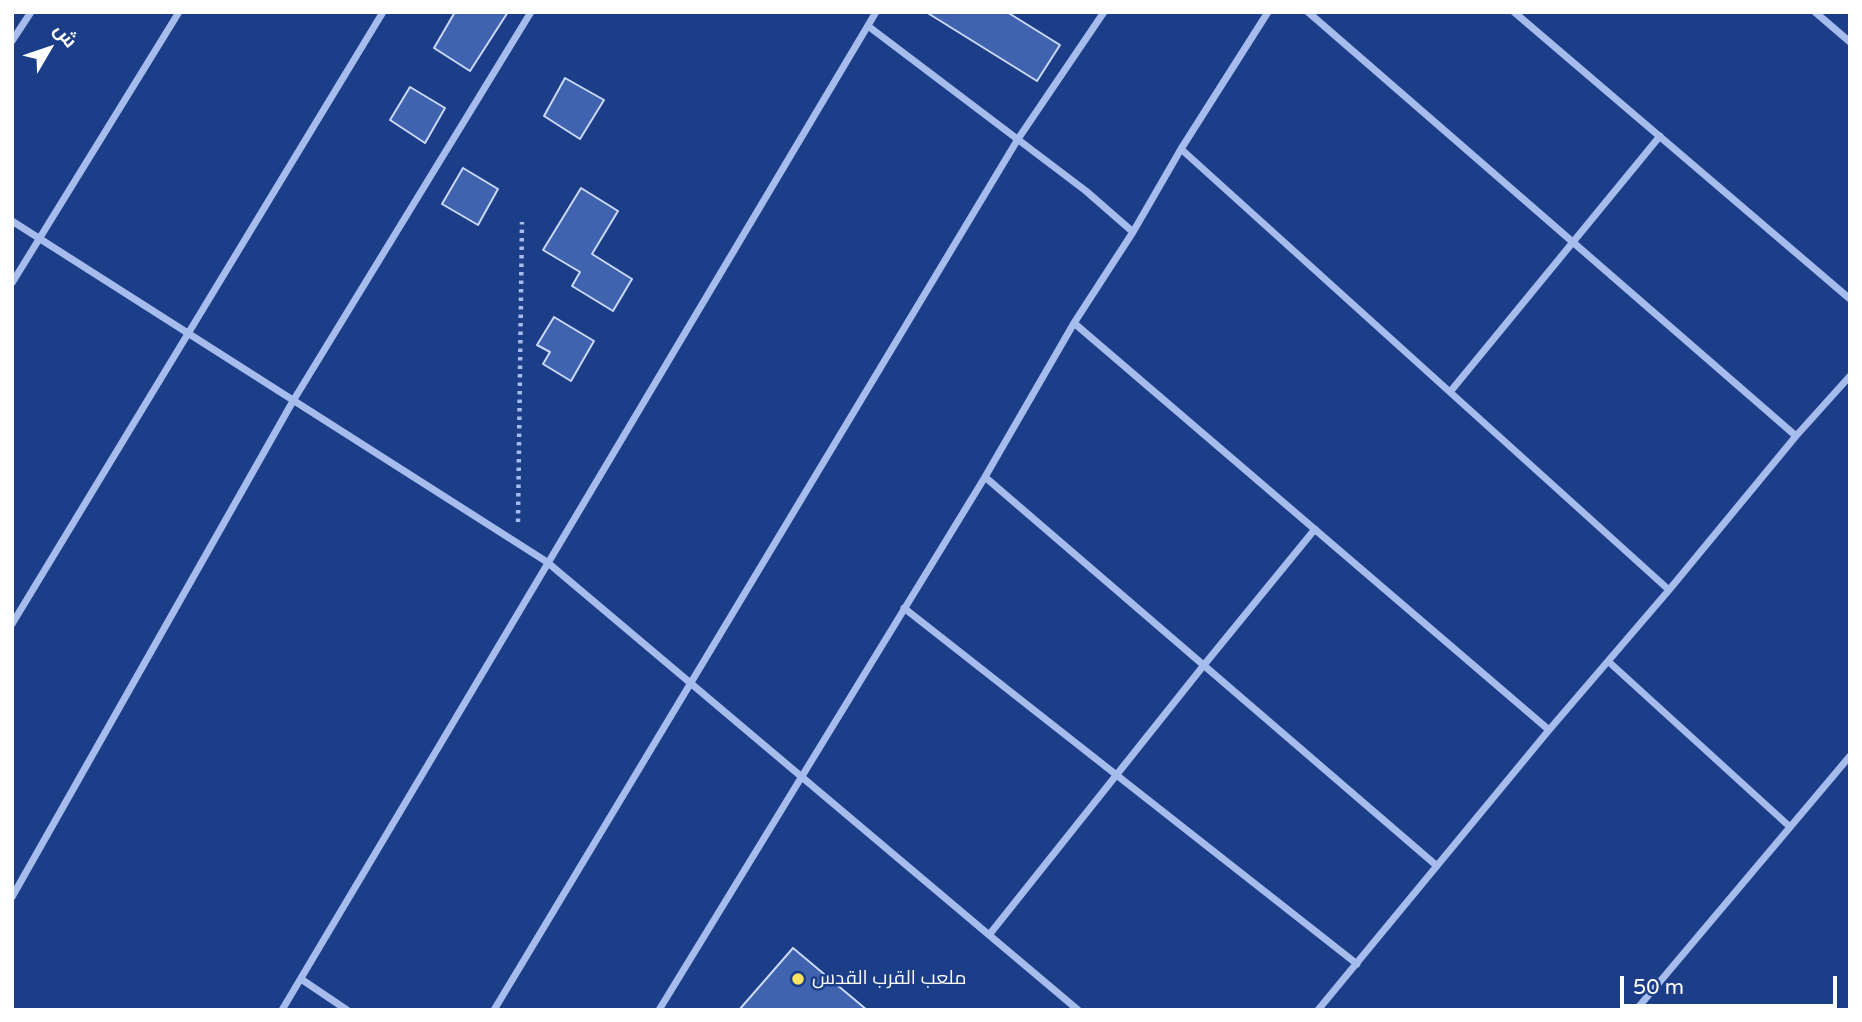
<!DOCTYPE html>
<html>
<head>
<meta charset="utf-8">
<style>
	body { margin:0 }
	#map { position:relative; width:1862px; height:1022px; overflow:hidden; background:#1c3d88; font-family:"Varela Round",Cairo,sans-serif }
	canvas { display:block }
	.frame { position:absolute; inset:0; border:14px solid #fff; pointer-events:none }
	.north { position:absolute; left:14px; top:14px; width:70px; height:70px; -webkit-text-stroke:5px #1c3d88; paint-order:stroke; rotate:51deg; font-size:19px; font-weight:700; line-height:28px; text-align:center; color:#fff }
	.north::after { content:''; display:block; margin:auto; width:24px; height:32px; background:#fff; clip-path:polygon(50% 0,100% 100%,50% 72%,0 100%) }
	.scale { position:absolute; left:1620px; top:976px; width:217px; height:32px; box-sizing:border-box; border:4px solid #fff; border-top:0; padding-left:9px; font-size:21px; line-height:24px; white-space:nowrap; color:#fff; -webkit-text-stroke:5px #1c3d88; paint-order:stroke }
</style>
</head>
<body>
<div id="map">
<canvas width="1862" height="1022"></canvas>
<div class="frame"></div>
<div class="north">ش</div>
<div class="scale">50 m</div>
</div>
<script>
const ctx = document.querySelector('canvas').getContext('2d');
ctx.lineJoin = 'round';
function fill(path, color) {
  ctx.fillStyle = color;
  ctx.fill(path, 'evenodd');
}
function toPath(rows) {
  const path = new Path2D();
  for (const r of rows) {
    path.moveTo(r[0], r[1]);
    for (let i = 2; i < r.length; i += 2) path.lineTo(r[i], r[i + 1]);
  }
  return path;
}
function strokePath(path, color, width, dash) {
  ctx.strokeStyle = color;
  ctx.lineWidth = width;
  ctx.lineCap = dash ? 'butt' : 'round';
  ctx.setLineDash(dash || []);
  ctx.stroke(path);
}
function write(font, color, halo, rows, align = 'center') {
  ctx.font = font + ' "Varela Round",Cairo,sans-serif';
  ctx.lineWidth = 5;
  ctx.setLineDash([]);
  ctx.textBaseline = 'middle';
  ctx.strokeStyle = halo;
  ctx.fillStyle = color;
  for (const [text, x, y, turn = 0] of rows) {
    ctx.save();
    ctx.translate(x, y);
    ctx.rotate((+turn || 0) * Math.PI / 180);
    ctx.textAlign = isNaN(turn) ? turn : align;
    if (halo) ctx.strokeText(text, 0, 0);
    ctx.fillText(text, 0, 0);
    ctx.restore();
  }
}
const building = toPath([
	[455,12,508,12,470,71,434,48,455,12],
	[926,12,1007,12,1060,45,1037,81,926,12],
	[565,78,604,100,580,139,544,116,565,78],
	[410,87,445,108,425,143,390,120,410,87],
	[463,168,498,189,478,225,442,204,463,168],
	[581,188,618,211,592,254,632,279,613,311,572,286,580,272,543,250,581,188],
	[554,317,594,341,571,381,543,364,550,352,537,345,554,317],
	[793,948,867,1010,739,1010,793,948]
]);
fill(building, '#4063af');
strokePath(building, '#cad9f9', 2);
strokePath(toPath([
	[518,522,522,222]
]), '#a5bcec', 4.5, [3.5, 5]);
strokePath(toPath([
	[1308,12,1796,436],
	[1514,12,1850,299],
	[1815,12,1850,42],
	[868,26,1086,191,1133,232],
	[12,41,31,12],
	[1181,149,1669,590,1549,730,1318,1010],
	[12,221,547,562,1078,1010],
	[12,283,179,12],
	[1074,323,1549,730],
	[1450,392,1660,136],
	[985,477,1437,866],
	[1669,590,1796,436,1850,376],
	[904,608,1357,964],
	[12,624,383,12],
	[1609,662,1789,826],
	[12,897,293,401,531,12],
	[989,935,1204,665,1315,529],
	[301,979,347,1010],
	[282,1010,876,12],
	[494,1010,1018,139,1104,12],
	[659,1010,985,477,1074,323,1133,232,1181,149,1268,12],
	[1636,1010,1850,756]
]), '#a5bcec', 7);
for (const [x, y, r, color] of [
	[798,979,7,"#fce462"]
]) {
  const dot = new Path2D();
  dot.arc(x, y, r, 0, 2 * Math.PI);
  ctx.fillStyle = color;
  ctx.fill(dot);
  strokePath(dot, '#1c3d88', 2.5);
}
write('19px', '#fff', '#1c3d88', [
	["ملعب القرب القدس",812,979]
], 'left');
</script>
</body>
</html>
